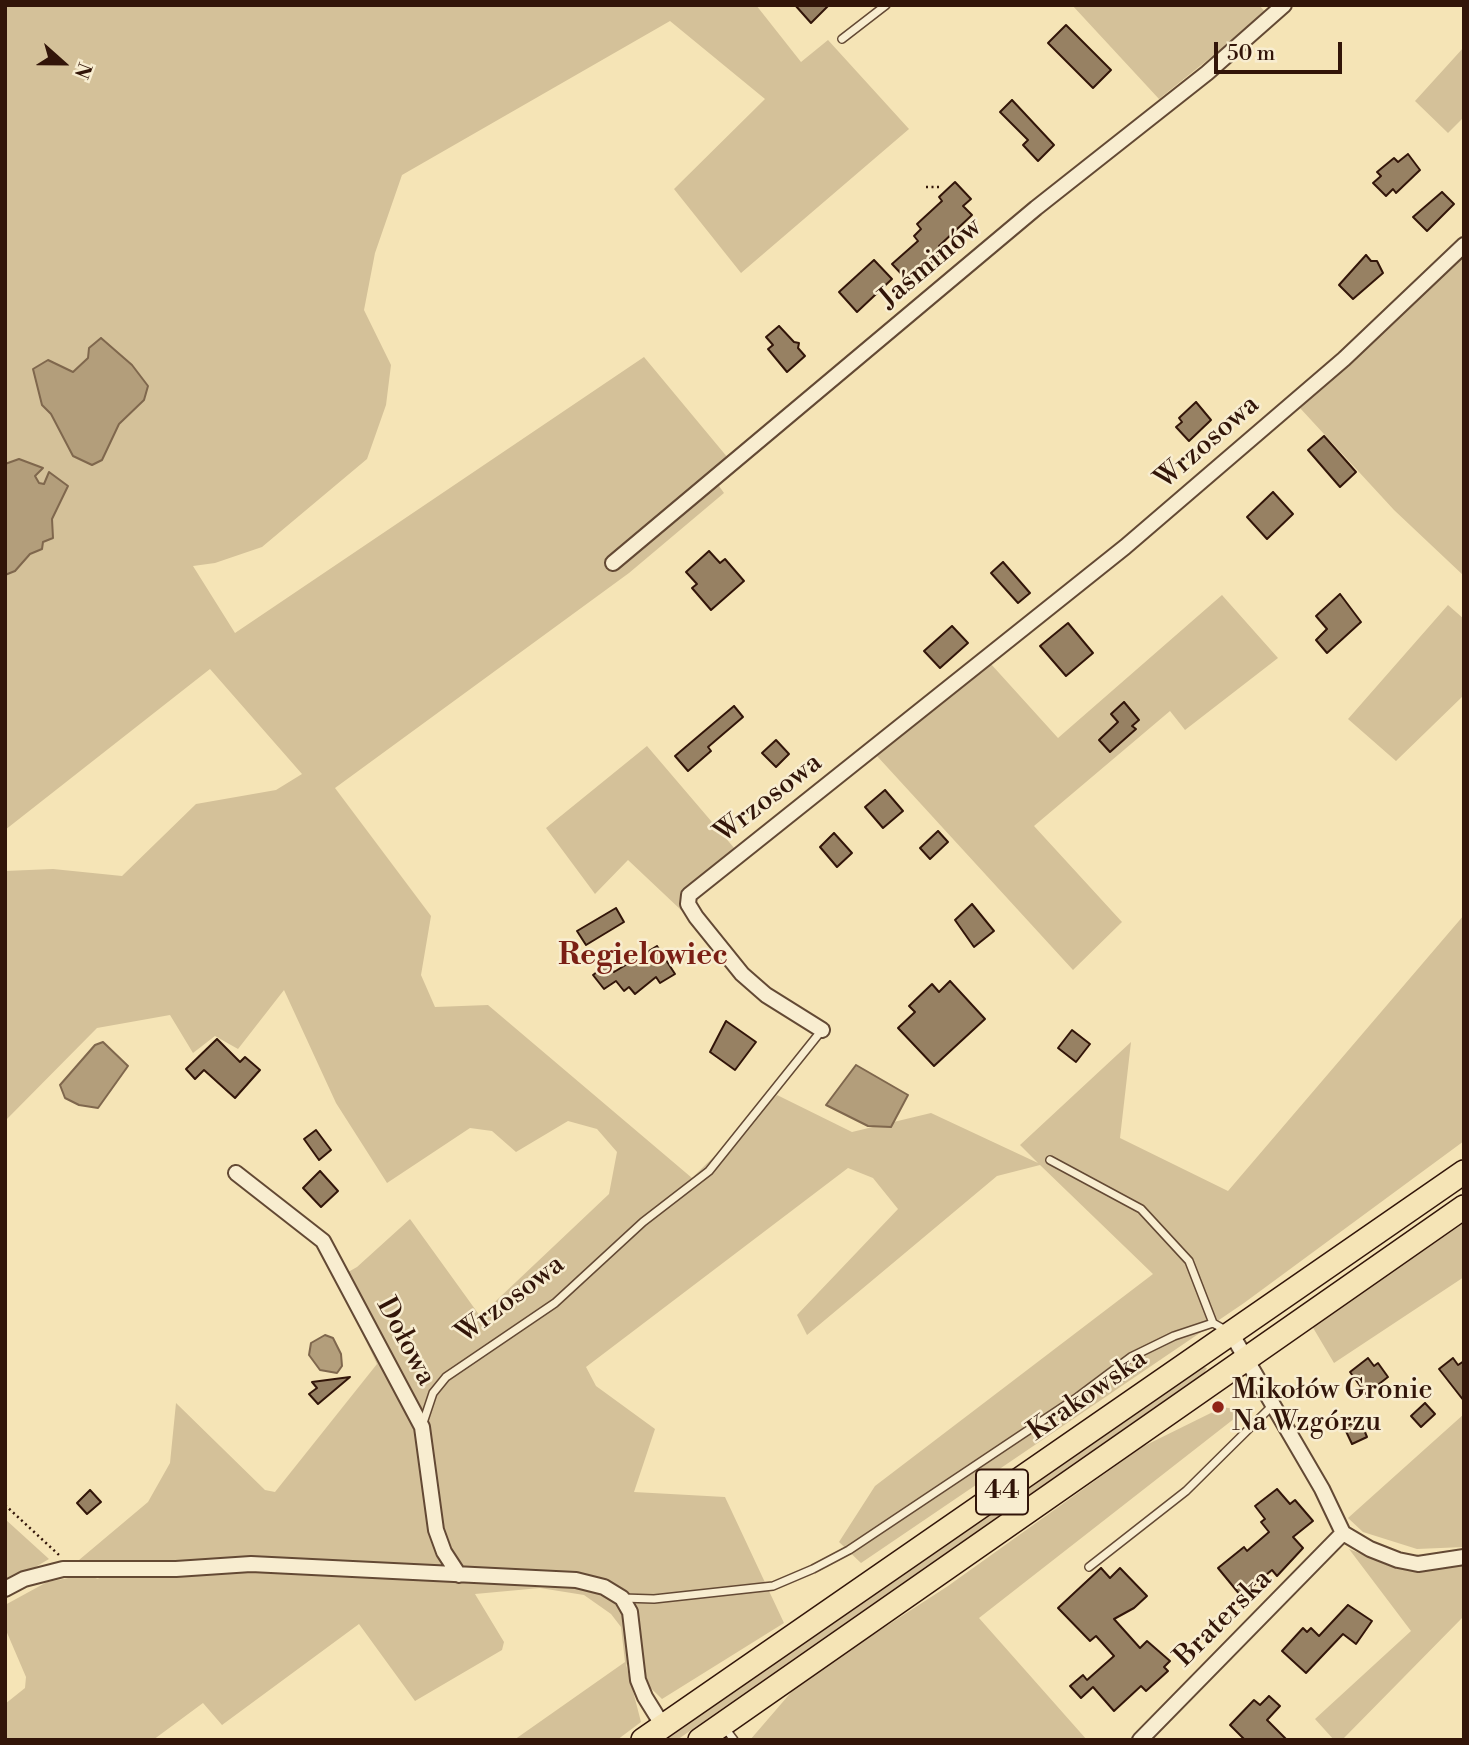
<!DOCTYPE html>
<html>
<head>
<meta charset="utf-8">
<style>
	body { margin:0 }
	#map { position:relative; width:1469px; height:1745px; overflow:hidden; background:#f5e4b6; font-family:"Libre Bodoni",serif }
	canvas { display:block }
	.frame { position:absolute; inset:0; border:7px solid #321509; pointer-events:none }
	.north { position:absolute; left:28px; top:28px; width:70px; height:70px; -webkit-text-stroke:5px #f8edd0; paint-order:stroke; rotate:111deg; font-size:19px; font-weight:700; line-height:28px; text-align:center; color:#321509 }
	.north::after { content:''; display:block; margin:auto; width:24px; height:32px; background:#321509; clip-path:polygon(50% 0,100% 100%,50% 72%,0 100%) }
	.scale { position:absolute; left:1214px; top:42px; width:128px; height:32px; box-sizing:border-box; border:4px solid #321509; border-top:0; padding-left:9px; font-size:21px; line-height:24px; white-space:nowrap; color:#321509; -webkit-text-stroke:5px #f8edd0; paint-order:stroke }
</style>
</head>
<body>
<div id="map">
<canvas width="1469" height="1745"></canvas>
<div class="frame"></div>
<div class="north">N</div>
<div class="scale">50 m</div>
</div>
<script>
const ctx = document.querySelector('canvas').getContext('2d');
ctx.lineJoin = 'round';
function fill(path, color) {
  ctx.fillStyle = color;
  ctx.fill(path, 'evenodd');
}
function toPath(rows) {
  const path = new Path2D();
  for (const r of rows) {
    path.moveTo(r[0], r[1]);
    for (let i = 2; i < r.length; i += 2) path.lineTo(r[i], r[i + 1]);
  }
  return path;
}
function strokePath(path, color, width, dash) {
  ctx.strokeStyle = color;
  ctx.lineWidth = width;
  ctx.lineCap = dash ? 'butt' : 'round';
  ctx.setLineDash(dash || []);
  ctx.stroke(path);
}
function write(font, color, halo, rows, align = 'center') {
  ctx.font = font + ' "Libre Bodoni",serif';
  ctx.lineWidth = 5;
  ctx.setLineDash([]);
  ctx.textBaseline = 'middle';
  ctx.strokeStyle = halo;
  ctx.fillStyle = color;
  for (const [text, x, y, turn = 0] of rows) {
    ctx.save();
    ctx.translate(x, y);
    ctx.rotate((+turn || 0) * Math.PI / 180);
    ctx.textAlign = isNaN(turn) ? turn : align;
    if (halo) ctx.strokeText(text, 0, 0);
    ctx.fillText(text, 0, 0);
    ctx.restore();
  }
}
fill(toPath([
	[5,5,756,5,801,62,828,40,909,129,741,273,674,189,765,99,670,21,402,175,375,253,364,310,391,365,386,405,367,459,262,547,215,563,193,566,235,633,644,357,728,458,719,486,724,493,629,573,335,788,431,916,421,975,435,1007,488,1005,692,1178,777,1095,852,1132,931,1113,1038,1163,1020,1145,1131,1042,1120,1138,1228,1191,1464,915,1464,1141,1244,1303,861,1563,839,1542,875,1486,1153,1274,1040,1165,997,1176,807,1335,797,1315,898,1209,873,1178,848,1168,586,1367,596,1386,655,1429,634,1492,725,1497,784,1623,662,1699,626,1664,641,1722,617,1740,514,1740,625,1662,621,1627,611,1614,584,1595,540,1588,475,1594,504,1642,502,1650,415,1701,359,1624,222,1725,203,1703,153,1740,5,1740,5,1704,25,1688,26,1677,5,1628,5,1605,47,1582,84,1575,99,1579,79,1560,148,1502,170,1463,176,1403,265,1490,275,1492,377,1364,336,1279,357,1267,410,1219,480,1316,609,1194,617,1152,597,1129,568,1121,516,1152,492,1131,470,1128,387,1183,336,1103,284,990,238,1049,215,1036,193,1053,170,1015,97,1028,5,1121,5,871,53,869,122,876,196,804,276,790,302,774,210,669,5,830],
	[1072,5,1259,5,1266,13,1159,99],
	[1464,47,1464,117,1448,133,1415,101],
	[1464,253,1464,576,1394,510,1300,408],
	[1222,595,1278,658,1185,730,1170,711,1034,826,1122,922,1073,970,877,756,990,663,1058,738],
	[1448,605,1464,619,1464,695,1396,761,1348,719],
	[647,746,735,849,681,910,628,860,595,894,546,828],
	[1464,1223,1464,1277,1334,1363,1312,1326],
	[1201,1366,1207,1368,1204,1373,677,1740,660,1740],
	[1223,1407,1244,1411,979,1618,1087,1740,750,1740,800,1682,948,1586,1142,1447],
	[1464,1414,1464,1547,1417,1549,1363,1532,1348,1518],
	[5,1519,49,1559,5,1585],
	[1349,1549,1397,1568,1464,1563,1464,1616,1342,1740,1334,1740,1315,1719,1411,1631]
]), '#d4c199');
const water = toPath([
	[101,338,132,365,148,386,144,400,119,424,102,460,92,465,73,456,51,414,42,405,33,369,48,360,73,372,88,358,89,348,101,338],
	[19,459,43,468,35,476,39,483,44,484,49,472,68,486,52,519,53,538,43,542,42,549,30,554,15,571,5,575,5,464,19,459],
	[103,1042,128,1066,98,1108,79,1105,65,1098,60,1085,95,1045,103,1042],
	[856,1065,908,1095,891,1127,868,1126,826,1105,856,1065],
	[325,1335,333,1338,341,1354,342,1366,337,1373,320,1370,309,1355,311,1343,325,1335]
]);
fill(water, '#b39e7b');
strokePath(water, '#7f674d', 2);
const building = toPath([
	[795,5,829,5,811,23,795,5],
	[1066,25,1111,70,1093,88,1048,43,1066,25],
	[1012,100,1054,145,1038,161,1023,145,1028,140,1000,112,1012,100],
	[1408,154,1420,170,1396,193,1393,189,1386,196,1373,183,1381,176,1377,172,1394,158,1398,162,1408,154],
	[955,182,971,199,963,206,972,215,939,246,943,252,910,283,892,264,918,241,914,236,921,229,917,224,942,201,939,197,955,182],
	[1442,192,1454,204,1427,231,1413,217,1442,192],
	[1366,255,1371,261,1377,261,1383,273,1353,299,1339,285,1366,255],
	[874,260,892,279,857,312,839,292,874,260],
	[779,326,794,342,799,343,798,348,805,356,787,372,768,349,773,345,766,337,779,326],
	[1196,402,1211,420,1189,441,1176,427,1182,422,1179,418,1196,402],
	[1324,436,1356,472,1340,487,1308,450,1324,436],
	[1273,492,1293,514,1267,539,1247,517,1273,492],
	[709,551,720,563,725,559,744,581,711,610,692,588,697,584,686,572,709,551],
	[1003,562,1030,593,1018,603,991,573,1003,562],
	[1340,594,1361,622,1327,653,1316,640,1327,629,1316,616,1340,594],
	[1068,623,1093,653,1066,676,1040,646,1068,623],
	[952,626,968,643,940,668,924,651,952,626],
	[1124,702,1139,720,1132,726,1136,729,1110,752,1099,740,1118,722,1111,714,1124,702],
	[734,706,743,717,708,747,711,751,688,771,675,756,734,706],
	[776,740,789,754,776,767,762,753,776,740],
	[885,790,903,811,883,828,865,807,885,790],
	[938,831,948,842,930,859,920,848,938,831],
	[834,833,852,853,837,867,820,847,834,833],
	[972,904,994,931,974,947,955,920,972,904],
	[616,908,624,922,586,945,577,931,616,908],
	[657,946,675,974,660,983,656,977,635,994,629,987,624,991,616,981,604,989,593,975,609,963,614,972,657,946],
	[950,981,985,1019,934,1066,898,1028,915,1012,909,1006,932,984,939,992,950,981],
	[726,1021,756,1042,735,1070,710,1052,726,1021],
	[1072,1030,1090,1044,1076,1062,1058,1048,1072,1030],
	[217,1039,240,1062,245,1057,260,1070,235,1098,204,1070,195,1079,186,1069,217,1039],
	[316,1130,331,1150,319,1160,304,1139,316,1130],
	[320,1171,338,1191,321,1207,303,1188,320,1171],
	[1368,1358,1374,1366,1378,1363,1388,1377,1366,1394,1350,1372,1368,1358],
	[1453,1358,1458,1365,1464,1361,1464,1401,1439,1369,1453,1358],
	[350,1377,318,1404,309,1394,317,1388,312,1382,350,1377],
	[1425,1403,1435,1414,1421,1427,1411,1416,1425,1403],
	[1360,1420,1367,1437,1352,1444,1344,1427,1360,1420],
	[1277,1489,1290,1504,1295,1500,1313,1521,1293,1537,1303,1548,1277,1576,1272,1570,1241,1596,1218,1568,1244,1547,1247,1551,1269,1532,1261,1522,1265,1519,1255,1506,1277,1489],
	[90,1490,101,1502,87,1514,77,1503,90,1490],
	[1101,1568,1110,1578,1120,1568,1147,1596,1134,1608,1114,1619,1140,1648,1147,1641,1170,1661,1164,1667,1168,1671,1146,1691,1141,1686,1114,1711,1093,1687,1081,1698,1070,1686,1083,1675,1087,1680,1114,1656,1096,1636,1090,1641,1058,1608,1101,1568],
	[1348,1605,1372,1621,1356,1644,1343,1634,1306,1673,1282,1651,1303,1628,1307,1632,1311,1628,1319,1636,1348,1605],
	[1269,1696,1280,1706,1267,1720,1287,1740,1245,1740,1230,1725,1254,1700,1260,1705,1269,1696]
]);
fill(building, '#978163');
strokePath(building, '#321509', 2);
const lane = toPath([
	[842,39,886,5],
	[1050,1160,1141,1209,1189,1261,1213,1323,1227,1331],
	[422,1426,433,1393,446,1377,555,1303,643,1222,709,1171,822,1030],
	[1089,1567,1186,1491,1273,1405],
	[622,1598,654,1599,773,1586,813,1569,849,1550,1075,1399,1131,1357,1174,1336,1213,1323],
	[725,1728,734,1740]
]);
const street = toPath([
	[613,563,1036,208,1207,73,1284,5],
	[822,1030,766,995,742,974,696,917,688,904,689,895,1125,547,1344,359,1464,245],
	[236,1173,323,1241,422,1427,436,1530,444,1552,459,1575],
	[1231,1333,1322,1489,1343,1533,1370,1549,1398,1560,1418,1564,1464,1557],
	[5,1589,24,1579,63,1569,176,1569,251,1564,576,1580,604,1587,622,1598,630,1612,638,1680,645,1697,663,1726],
	[1140,1740,1343,1533]
]);
const primary = toPath([
	[643,1740,1464,1172],
	[700,1740,1464,1207]
]);
strokePath(lane, '#634934', 10);
strokePath(street, '#634934', 18);
strokePath(primary, '#321509', 26);
strokePath(toPath([
	[926,187,942,187],
	[1118,1384,1148,1364],
	[5,1505,59,1555]
]), '#321509', 2.5, [2, 3.5]);
strokePath(lane, '#f8edd0', 7);
strokePath(street, '#f8edd0', 14);
strokePath(primary, '#f5e4b6', 23);
for (const [x, y, r, color] of [
	[1218,1407,7,"#8f2418"]
]) {
  const dot = new Path2D();
  dot.arc(x, y, r, 0, 2 * Math.PI);
  ctx.fillStyle = color;
  ctx.fill(dot);
  strokePath(dot, '#f8edd0', 2.5);
}
for (const [x, y, w] of [
	[1002,1492,52]
]) {
  const box = new Path2D();
  box.roundRect(x - w / 2, y - 22.5, w, 45, 5);
  ctx.fillStyle = '#f8edd0';
  ctx.fill(box);
  strokePath(box, '#321509', 2);
}
write('bold 26px', '#321509', null, [
	["44",1002,1492]
]);
write('28px', '#321509', '#f8edd0', [
	["Jaśminów",931,264,-40],
	["Wrzosowa",1208,443,-41],
	["Wrzosowa",769,799,-38],
	["Wrzosowa",511,1300,-37],
	["Dołowa",405,1342,62],
	["Krakowska",1088,1396,-35],
	["Braterska",1224,1619,-45]
]);
write('28px', '#321509', '#f8edd0', [
	["Mikołów Gronie",1232,1391],
	["Na Wzgórzu",1232,1423]
], 'left');
write('bold 30px', '#7a1f14', '#f8edd0', [
	["Regielowiec",643,957]
]);
</script>
</body>
</html>
